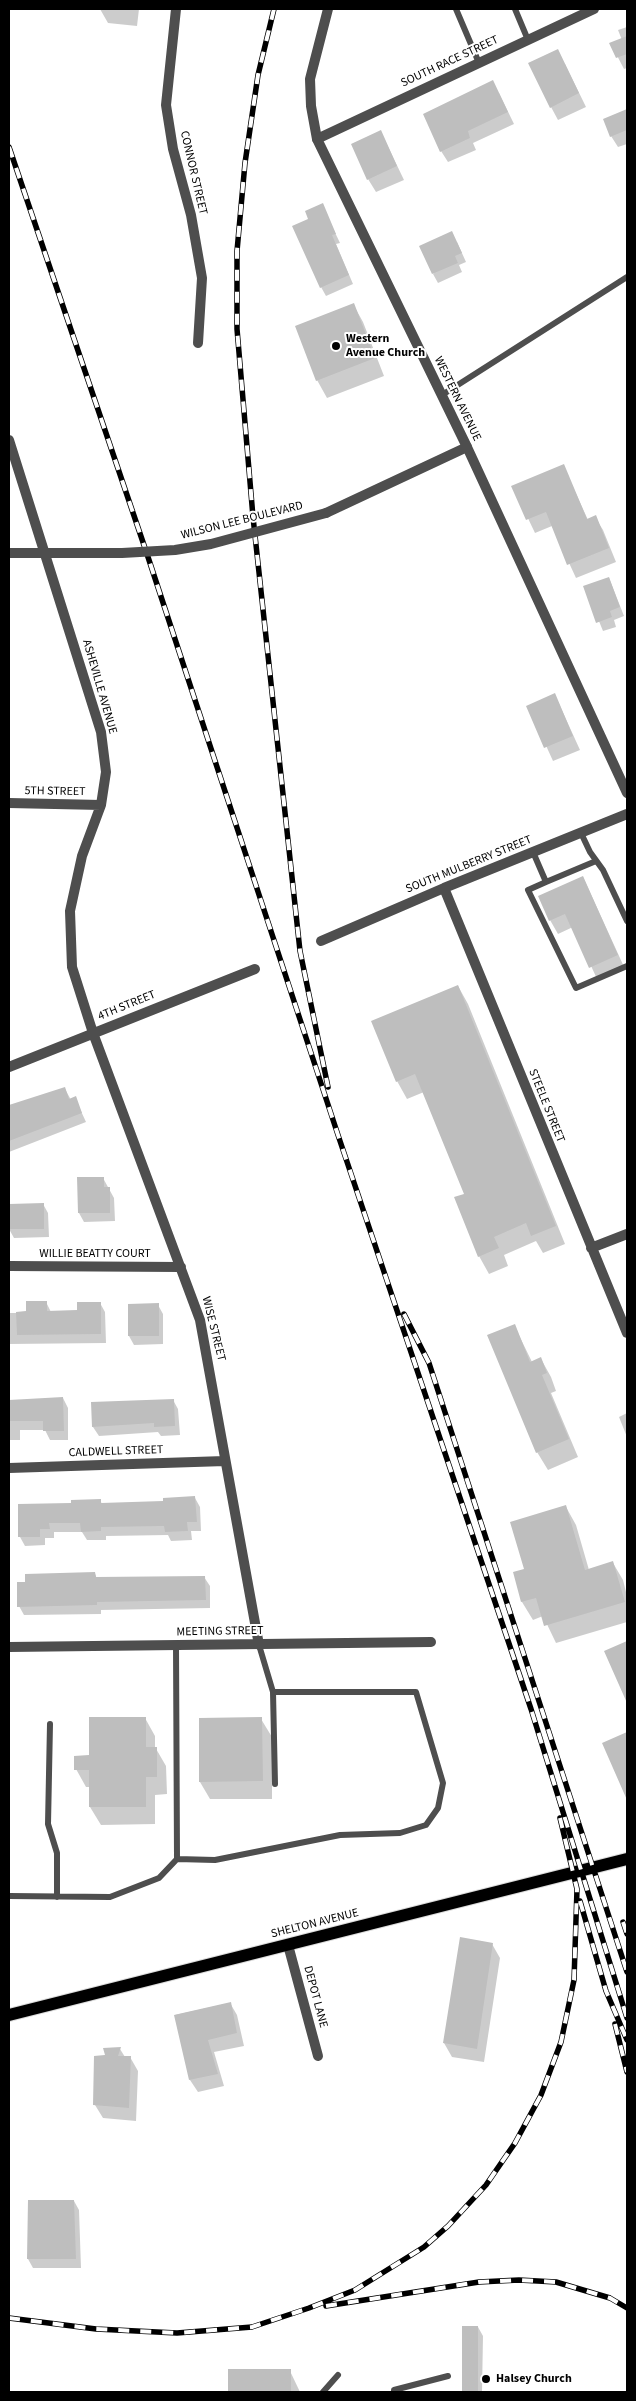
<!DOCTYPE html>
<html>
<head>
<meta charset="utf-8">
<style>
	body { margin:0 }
	#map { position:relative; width:636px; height:2401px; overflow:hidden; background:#fff; font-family:"Source Sans 3",sans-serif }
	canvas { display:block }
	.frame { position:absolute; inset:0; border:10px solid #000; pointer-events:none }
</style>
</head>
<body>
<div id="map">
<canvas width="636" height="2401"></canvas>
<div class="frame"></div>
</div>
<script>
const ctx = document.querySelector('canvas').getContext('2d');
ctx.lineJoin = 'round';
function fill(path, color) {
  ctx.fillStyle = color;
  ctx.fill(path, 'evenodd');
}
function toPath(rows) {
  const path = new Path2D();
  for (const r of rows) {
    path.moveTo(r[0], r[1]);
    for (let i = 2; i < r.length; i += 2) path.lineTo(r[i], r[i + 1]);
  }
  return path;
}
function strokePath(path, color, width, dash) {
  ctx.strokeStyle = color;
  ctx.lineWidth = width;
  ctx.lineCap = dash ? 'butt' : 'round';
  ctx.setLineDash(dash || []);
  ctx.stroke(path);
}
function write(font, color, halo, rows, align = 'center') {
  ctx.font = font + ' "Source Sans 3",sans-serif';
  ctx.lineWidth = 4;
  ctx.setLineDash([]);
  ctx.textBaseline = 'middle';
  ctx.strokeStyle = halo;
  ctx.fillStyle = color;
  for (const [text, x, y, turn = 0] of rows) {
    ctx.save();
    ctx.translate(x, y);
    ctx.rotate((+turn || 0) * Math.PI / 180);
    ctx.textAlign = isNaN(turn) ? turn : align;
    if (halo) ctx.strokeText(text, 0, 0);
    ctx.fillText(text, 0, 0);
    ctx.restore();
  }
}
fill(toPath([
	[100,9,139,9,137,26,108,23],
	[627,27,627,68,624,69,611,44,622,40,618,30],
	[565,64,586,107,558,120,551,107],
	[499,93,514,124,473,143,476,150,448,162,441,151],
	[627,111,627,144,618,147,611,136],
	[381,132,404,180,376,192,368,179],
	[322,205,340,243,336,244,353,284,326,296,321,287],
	[457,242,466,262,459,265,462,272,438,283,433,274],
	[353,304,363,322,384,376,327,398,317,380],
	[563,465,588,520,595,517,603,530,616,562,576,578,552,526,535,533,513,487],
	[609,578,624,616,614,620,616,627,603,631,585,587],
	[555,695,580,750,553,761,528,706],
	[583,877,625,969,598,981,573,927,558,934,550,920],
	[458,986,468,1004,565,1244,543,1253,536,1241,504,1255,508,1266,489,1274,479,1256,465,1194,424,1092,407,1099,397,1081],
	[65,1089,71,1100,75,1098,86,1122,9,1152,9,1107],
	[103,1178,114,1198,115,1221,84,1222,79,1213],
	[43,1204,48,1213,49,1237,14,1238,9,1229,9,1205],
	[46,1302,51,1312,78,1311,100,1303,105,1312,106,1343,9,1344,9,1313,27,1313],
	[158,1305,163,1314,163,1344,134,1345,129,1336],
	[514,1325,532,1362,541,1359,551,1377,556,1391,551,1393,578,1457,548,1470,537,1452],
	[63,1398,68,1408,68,1440,50,1440,45,1430,20,1430,20,1440,9,1440,9,1401],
	[173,1400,178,1409,180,1435,161,1436,158,1432,99,1436,93,1427,92,1403],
	[627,1413,627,1437,619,1417],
	[195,1498,200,1507,201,1531,191,1531,192,1540,171,1541,168,1535,106,1536,106,1540,87,1540,82,1532,54,1532,54,1538,45,1538,45,1545,25,1546,20,1537,72,1504,100,1500,102,1504,165,1503],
	[566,1507,576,1525,589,1570,613,1563,623,1580,627,1596,627,1622,556,1643,543,1616,533,1620,522,1602,514,1573,526,1570],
	[95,1574,97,1579,204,1577,210,1586,210,1608,101,1610,101,1614,24,1615,19,1606],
	[627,1642,627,1697,605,1652],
	[145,1718,155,1736,155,1747,166,1766,167,1794,155,1795,155,1824,101,1825,90,1807,90,1787,86,1787,76,1769],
	[261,1719,272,1737,272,1799,210,1799,200,1782],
	[627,1734,627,1794,604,1743],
	[492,1944,500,1958,484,2062,452,2057,444,2043],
	[230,2003,237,2015,244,2046,214,2052,224,2086,198,2092,190,2080,175,2015],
	[120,2049,125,2057,130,2057,138,2071,136,2121,103,2118,95,2105,107,2056],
	[74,2201,79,2210,81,2268,33,2268,28,2259],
	[463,2327,478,2327,483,2336,482,2392,463,2392],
	[229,2370,290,2371,300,2392,229,2392]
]), '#0003');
fill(toPath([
	[627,36,627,54,616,58,609,43],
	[558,49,579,93,550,108,528,63],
	[493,80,508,112,468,131,470,138,440,152,423,114],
	[627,109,627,130,610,137,603,119],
	[381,130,397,166,367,180,351,144],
	[323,203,336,234,332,235,349,275,320,288,292,226,308,219,305,211],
	[452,231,462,253,455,256,458,263,432,274,419,246],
	[354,303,375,358,316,381,295,326],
	[564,464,587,519,596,515,609,548,567,565,546,512,526,520,511,486],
	[609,577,620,607,610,611,612,617,596,623,583,586],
	[555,693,573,736,544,748,526,706],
	[583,876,618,955,589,968,565,914,549,921,538,896],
	[458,985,556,1226,531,1236,526,1223,494,1237,499,1248,478,1257,454,1197,464,1194,415,1074,396,1082,371,1021],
	[65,1087,69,1099,76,1096,82,1113,9,1141,9,1105],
	[77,1177,104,1177,104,1187,110,1187,110,1213,78,1213],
	[44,1203,44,1229,9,1229,9,1204],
	[26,1301,47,1301,47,1311,77,1310,77,1302,101,1302,101,1334,17,1335,16,1312,26,1311],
	[159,1303,159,1336,128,1336,128,1304],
	[515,1324,530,1362,541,1357,547,1373,542,1375,569,1439,536,1453,487,1335],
	[63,1397,64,1431,43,1431,43,1421,9,1421,9,1400],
	[174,1399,175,1426,154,1427,154,1423,92,1427,91,1402],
	[195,1496,197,1522,187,1522,188,1531,165,1532,164,1526,101,1527,101,1531,81,1532,80,1523,49,1523,50,1529,40,1529,40,1537,18,1537,18,1504,71,1503,71,1500,101,1499,101,1503,163,1501,163,1498],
	[566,1505,585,1570,613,1561,625,1602,544,1626,536,1598,521,1602,513,1572,524,1569,510,1522],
	[95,1572,96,1577,205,1576,206,1600,97,1602,97,1605,17,1607,17,1582,25,1582,25,1574],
	[627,1641,627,1703,604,1651],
	[89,1717,146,1717,146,1747,157,1747,157,1777,146,1777,146,1807,89,1807,89,1770,74,1770,74,1756,89,1755],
	[262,1717,263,1781,199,1782,199,1718],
	[627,1732,627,1800,602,1743],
	[460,1937,493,1943,477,2049,443,2043],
	[231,2002,237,2033,208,2040,218,2074,189,2080,174,2015],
	[121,2047,118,2056,131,2056,129,2108,93,2105,94,2056,105,2055,103,2048],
	[28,2200,74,2200,76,2259,27,2259],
	[462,2326,478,2326,478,2392,462,2392],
	[228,2369,291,2369,291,2392,228,2392]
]), '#bebebe');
const primary = toPath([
	[9,2015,627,1859]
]);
strokePath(primary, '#dbdbdb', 14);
strokePath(toPath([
	[456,9,479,63],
	[515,9,528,40],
	[442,395,627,277],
	[581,833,590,852,603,870,627,921],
	[533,852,546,882,528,890,576,988,627,966],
	[546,882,596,861],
	[273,1692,275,1784],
	[50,1724,48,1824,57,1853,57,1897],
	[177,1859,215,1860,340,1835,400,1833,426,1825,438,1808,443,1783,416,1692,273,1692,259,1645],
	[9,1896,110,1897,159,1878,177,1859,176,1645],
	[323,2392,338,2375],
	[394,2392,394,2390,448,2376]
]), '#4e4e4e', 6);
strokePath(toPath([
	[176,9,166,105,173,149,191,215,202,278,198,343],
	[317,139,311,106,310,79,328,9],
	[9,440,101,732,106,772,101,805,82,856,70,911,72,967,93,1033,200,1320,259,1645],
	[467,447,627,793],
	[9,803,101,805],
	[444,888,627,1333],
	[321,941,444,888,627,814],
	[9,1067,255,969],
	[591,1248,627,1234],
	[9,1266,181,1267],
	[9,1468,225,1461],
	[9,1647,431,1642],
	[288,1945,318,2056]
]), '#4e4e4e', 10);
strokePath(toPath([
	[326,513,467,447,317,139,594,9]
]), '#4e4e4e', 10);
strokePath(primary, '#000', 12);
const rail = toPath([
	[274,9,258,75,245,163,237,251,237,329,253,517,300,951,328,1087],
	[9,147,148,557,339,1138,531,1709,627,2018],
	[404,1314,429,1363,627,1972],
	[580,1901,606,1991,627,2040],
	[623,1922,627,1934],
	[615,2024,627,2072],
	[326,2306,479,2282,519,2280,556,2282,610,2298,627,2308],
	[9,2318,96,2329,177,2333,252,2327,309,2308,355,2290,424,2247,448,2226,486,2185,515,2143,541,2095,561,2042,574,1980,577,1889,560,1818]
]);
strokePath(rail, '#000', 5.5);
strokePath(rail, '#fff', 4, [11]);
strokePath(toPath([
	[9,553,122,553,175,550,211,544,326,513]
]), '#4e4e4e', 10);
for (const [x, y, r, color] of [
	[336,346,5,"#000"],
	[486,2379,5,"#000"]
]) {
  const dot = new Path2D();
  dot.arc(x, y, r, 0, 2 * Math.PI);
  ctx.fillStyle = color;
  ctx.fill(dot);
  strokePath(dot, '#fff', 2);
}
write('12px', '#000', '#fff', [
	["SOUTH RACE STREET",450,62,-25],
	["CONNOR STREET",193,173,77],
	["WESTERN AVENUE",457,399,64],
	["WILSON LEE BOULEVARD",242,521,-14],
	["ASHEVILLE AVENUE",99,687,74],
	["5TH STREET",55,792,1],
	["SOUTH MULBERRY STREET",469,865,-22],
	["4TH STREET",127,1006,-22],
	["STEELE STREET",546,1106,68],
	["WILLIE BEATTY COURT",95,1254],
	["WISE STREET",213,1329,76],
	["CALDWELL STREET",116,1452,-2],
	["MEETING STREET",220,1632,-1],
	["SHELTON AVENUE",315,1924,-14],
	["DEPOT LANE",315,1997,75]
]);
write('bold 12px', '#000', '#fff', [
	["Western",346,339],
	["Avenue Church",346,353],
	["Halsey Church",496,2379]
], 'left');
</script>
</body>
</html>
